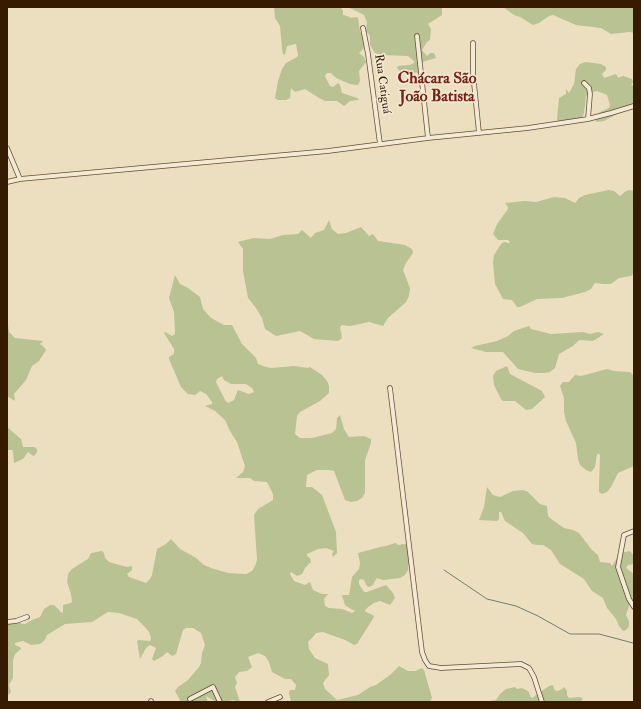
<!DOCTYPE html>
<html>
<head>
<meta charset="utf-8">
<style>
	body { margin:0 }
	#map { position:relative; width:641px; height:709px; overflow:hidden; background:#ecdfc0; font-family:"IM FELL Double Pica",serif }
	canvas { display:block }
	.frame { position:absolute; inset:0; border:8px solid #371b01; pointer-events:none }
</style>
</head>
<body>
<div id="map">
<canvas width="641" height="709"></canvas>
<div class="frame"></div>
</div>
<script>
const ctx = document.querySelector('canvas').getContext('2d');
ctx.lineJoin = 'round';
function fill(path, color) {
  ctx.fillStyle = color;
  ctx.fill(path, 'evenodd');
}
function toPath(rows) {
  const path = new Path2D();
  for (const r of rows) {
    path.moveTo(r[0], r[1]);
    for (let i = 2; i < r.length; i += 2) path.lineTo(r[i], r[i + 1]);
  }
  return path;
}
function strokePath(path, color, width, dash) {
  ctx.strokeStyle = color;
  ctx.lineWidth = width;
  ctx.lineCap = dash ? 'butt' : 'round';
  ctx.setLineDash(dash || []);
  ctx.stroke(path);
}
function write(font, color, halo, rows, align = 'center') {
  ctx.font = font + ' "IM FELL Double Pica",serif';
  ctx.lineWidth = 3;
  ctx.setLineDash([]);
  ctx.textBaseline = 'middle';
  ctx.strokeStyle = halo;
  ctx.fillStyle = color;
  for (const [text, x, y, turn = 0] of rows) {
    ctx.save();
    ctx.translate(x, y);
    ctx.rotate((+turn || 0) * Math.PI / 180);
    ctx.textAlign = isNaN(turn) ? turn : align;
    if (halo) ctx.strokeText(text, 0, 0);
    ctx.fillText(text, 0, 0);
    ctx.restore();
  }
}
fill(toPath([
	[274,7,335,7,341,8,343,11,343,15,347,16,351,18,356,17,358,18,360,31,365,40,364,48,359,53,364,57,366,62,359,71,360,81,358,85,350,84,336,78,331,73,327,73,325,76,330,86,333,87,338,83,340,85,342,93,357,98,359,99,358,100,350,101,344,106,337,101,325,101,319,98,305,89,295,92,291,88,290,98,286,100,278,100,275,98,278,81,282,69,286,63,297,57,298,55,296,44,287,46,285,55,283,54,282,48,280,26,275,18],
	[348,7,442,7,442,15,428,24,431,29,430,40,427,42,422,50,427,56,430,53,434,53,436,58,422,62,422,75,419,73,400,71,397,68,398,66,410,65,414,63,414,61,408,56,381,55,375,53,370,45,370,36,366,31,367,22,364,15],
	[503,7,634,7,634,33,630,32,611,34,601,28,576,25,553,15,549,16,539,23,533,25,520,17,514,15],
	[586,62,601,64,606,67,606,70,602,74,604,78,616,74,618,78,623,76,632,79,633,82,631,85,634,86,634,105,628,105,619,113,604,121,597,122,595,120,596,116,600,112,609,108,610,105,607,95,597,91,589,93,586,96,584,113,581,121,575,123,560,125,557,119,559,98,566,94,566,89,569,93,574,84,576,69,580,64],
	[609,190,614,191,620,196,626,191,630,190,634,191,634,273,631,276,619,278,611,284,603,284,595,283,591,289,585,292,562,298,537,299,520,307,517,307,512,300,503,299,495,284,493,262,494,255,501,244,504,242,509,243,510,242,508,240,498,240,493,234,497,224,508,209,508,207,505,203,525,201,536,202,554,197,565,198,575,203,579,198,585,195],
	[329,220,332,229,338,234,346,233,361,227,369,236,373,234,378,241,405,245,412,249,413,253,406,263,403,270,410,288,409,296,406,302,388,318,383,326,369,322,350,326,342,325,340,327,342,338,338,341,314,339,300,331,276,336,265,329,262,318,256,308,248,298,243,271,243,249,238,242,253,238,270,239,283,235,298,234,302,230,311,238,315,233,324,230],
	[175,275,180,284,188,288,200,297,203,309,211,318,224,325,232,325,242,344,256,358,258,364,266,367,271,368,294,366,308,368,310,367,322,375,327,381,329,386,329,393,320,401,300,412,297,416,295,434,300,438,312,438,332,433,336,429,337,418,340,415,344,429,349,437,364,436,371,439,371,443,365,460,365,493,362,498,357,501,351,502,345,500,334,471,329,470,317,470,307,475,306,487,312,487,322,495,336,532,337,553,333,557,332,554,334,551,326,548,318,549,307,554,307,556,310,558,311,562,305,568,302,574,297,576,291,572,290,574,294,581,305,585,310,582,313,590,322,594,328,594,324,599,325,606,329,608,342,609,352,613,355,611,351,609,345,605,342,595,349,595,352,577,359,569,360,563,358,553,380,547,386,546,392,544,396,543,398,545,404,544,408,545,410,552,408,570,405,575,400,578,383,580,377,578,375,581,373,585,369,587,367,586,364,580,361,579,359,580,359,584,364,592,367,592,386,585,393,593,395,598,390,605,380,601,374,603,367,608,365,610,366,612,373,615,374,617,357,644,354,645,345,640,323,632,316,633,312,638,308,642,309,649,315,658,328,664,329,675,323,683,325,689,337,700,358,695,370,687,376,685,390,675,399,666,408,671,415,671,422,668,424,670,432,698,430,702,291,702,289,693,290,690,295,690,296,685,291,679,285,679,272,672,269,662,265,656,258,653,248,657,252,667,247,671,239,672,235,677,237,683,235,687,240,702,233,700,224,702,216,702,206,696,208,702,181,702,175,691,178,687,188,680,199,667,201,663,202,653,205,645,201,633,193,628,186,628,183,630,176,654,172,656,167,652,163,656,154,661,152,659,156,648,150,645,146,648,140,659,137,641,139,640,150,641,151,638,149,632,143,625,137,619,119,613,108,612,92,622,65,624,47,635,45,640,40,644,31,645,23,641,15,643,15,645,20,647,21,649,15,654,13,660,13,678,9,685,11,692,7,696,7,624,18,621,22,624,25,624,32,620,40,617,44,609,50,605,54,605,61,612,63,613,63,605,71,603,72,601,71,594,67,582,68,574,72,569,88,559,91,553,102,551,104,553,105,558,109,562,127,567,132,566,132,570,127,574,129,577,146,583,150,579,152,575,157,549,166,544,171,539,180,549,196,558,204,565,211,568,228,573,246,574,252,571,255,566,257,560,254,515,258,509,273,500,273,494,267,482,254,481,250,478,236,478,243,472,245,466,237,442,230,431,225,420,215,411,205,406,212,404,212,402,206,394,200,391,195,395,188,394,181,387,169,359,169,357,174,354,174,349,164,333,165,332,172,336,175,334,174,312,169,298],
	[222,376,224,380,231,384,246,384,252,388,254,392,249,394,238,390,234,400,228,403,225,400,216,382,217,379],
	[8,325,9,332,15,338,43,341,40,344,45,348,46,350,39,361,32,366,26,380,14,394,15,401,7,396,7,326],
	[529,326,531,329,551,334,583,332,590,334,598,332,604,334,593,341,579,340,573,346,559,354,555,368,550,372,545,373,535,373,518,369,503,352,486,352,471,348,475,346,497,341,508,336,514,331],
	[507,366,510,374,542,391,545,397,532,409,526,410,515,401,503,401,501,399,494,385,493,376,496,371],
	[607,369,614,371,630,372,634,376,634,466,618,473,611,487,607,492,602,494,599,492,599,486,600,455,599,454,597,454,595,467,591,472,586,470,580,465,578,459,576,443,566,421,564,412,564,398,560,386,563,382,569,382,575,375,581,376],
	[7,427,21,439,23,447,34,447,37,449,37,452,35,455,33,456,28,452,23,459,14,463,13,452,12,450,7,450],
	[487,487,493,495,500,497,513,491,523,490,528,492,540,504,547,506,548,516,550,518,564,528,573,530,579,533,592,550,598,555,600,562,610,563,612,566,620,553,630,551,634,556,634,564,628,565,626,568,634,574,634,599,632,600,629,606,626,615,629,621,629,626,626,630,623,631,619,626,616,619,607,608,603,598,592,591,584,579,560,564,551,550,543,545,537,545,532,544,523,533,505,521,501,512,499,512,499,519,497,521,479,520,484,507],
	[553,685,554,689,556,691,561,690,564,687,567,691,567,695,569,698,580,697,583,699,580,702,489,702,490,701,496,700,500,694,506,689,515,687,517,689,522,688,526,690,529,692,530,696,532,698,549,686]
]), '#b8c292');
strokePath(toPath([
	[444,570,487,599,516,606,538,616,570,634,599,634,633,643]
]), '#727c6b', 1);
const minor = toPath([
	[363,28,368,54,380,144],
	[417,36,428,138],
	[473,43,473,73,479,133],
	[584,83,589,88,590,94,588,119],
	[7,148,20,179],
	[7,182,20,179,328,151,428,138,528,128,588,119,611,113,634,106],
	[390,388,422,652,425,660,429,666,441,668,521,664,529,668,534,677,542,702],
	[634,531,624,535,618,567,629,599,634,607],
	[7,622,16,621,27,617],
	[190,699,213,687,220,702],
	[151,701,151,702],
	[268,702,280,697]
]);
strokePath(minor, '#644c31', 5.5);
strokePath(minor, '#f3ead6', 4);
write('12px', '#371b01', '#f3ead6', [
	["Rua Catiguá",382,84,82]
]);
write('bold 16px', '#7a1f14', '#f3ead6', [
	["Chácara São",437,80],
	["João Batista",437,98]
]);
</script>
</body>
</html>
